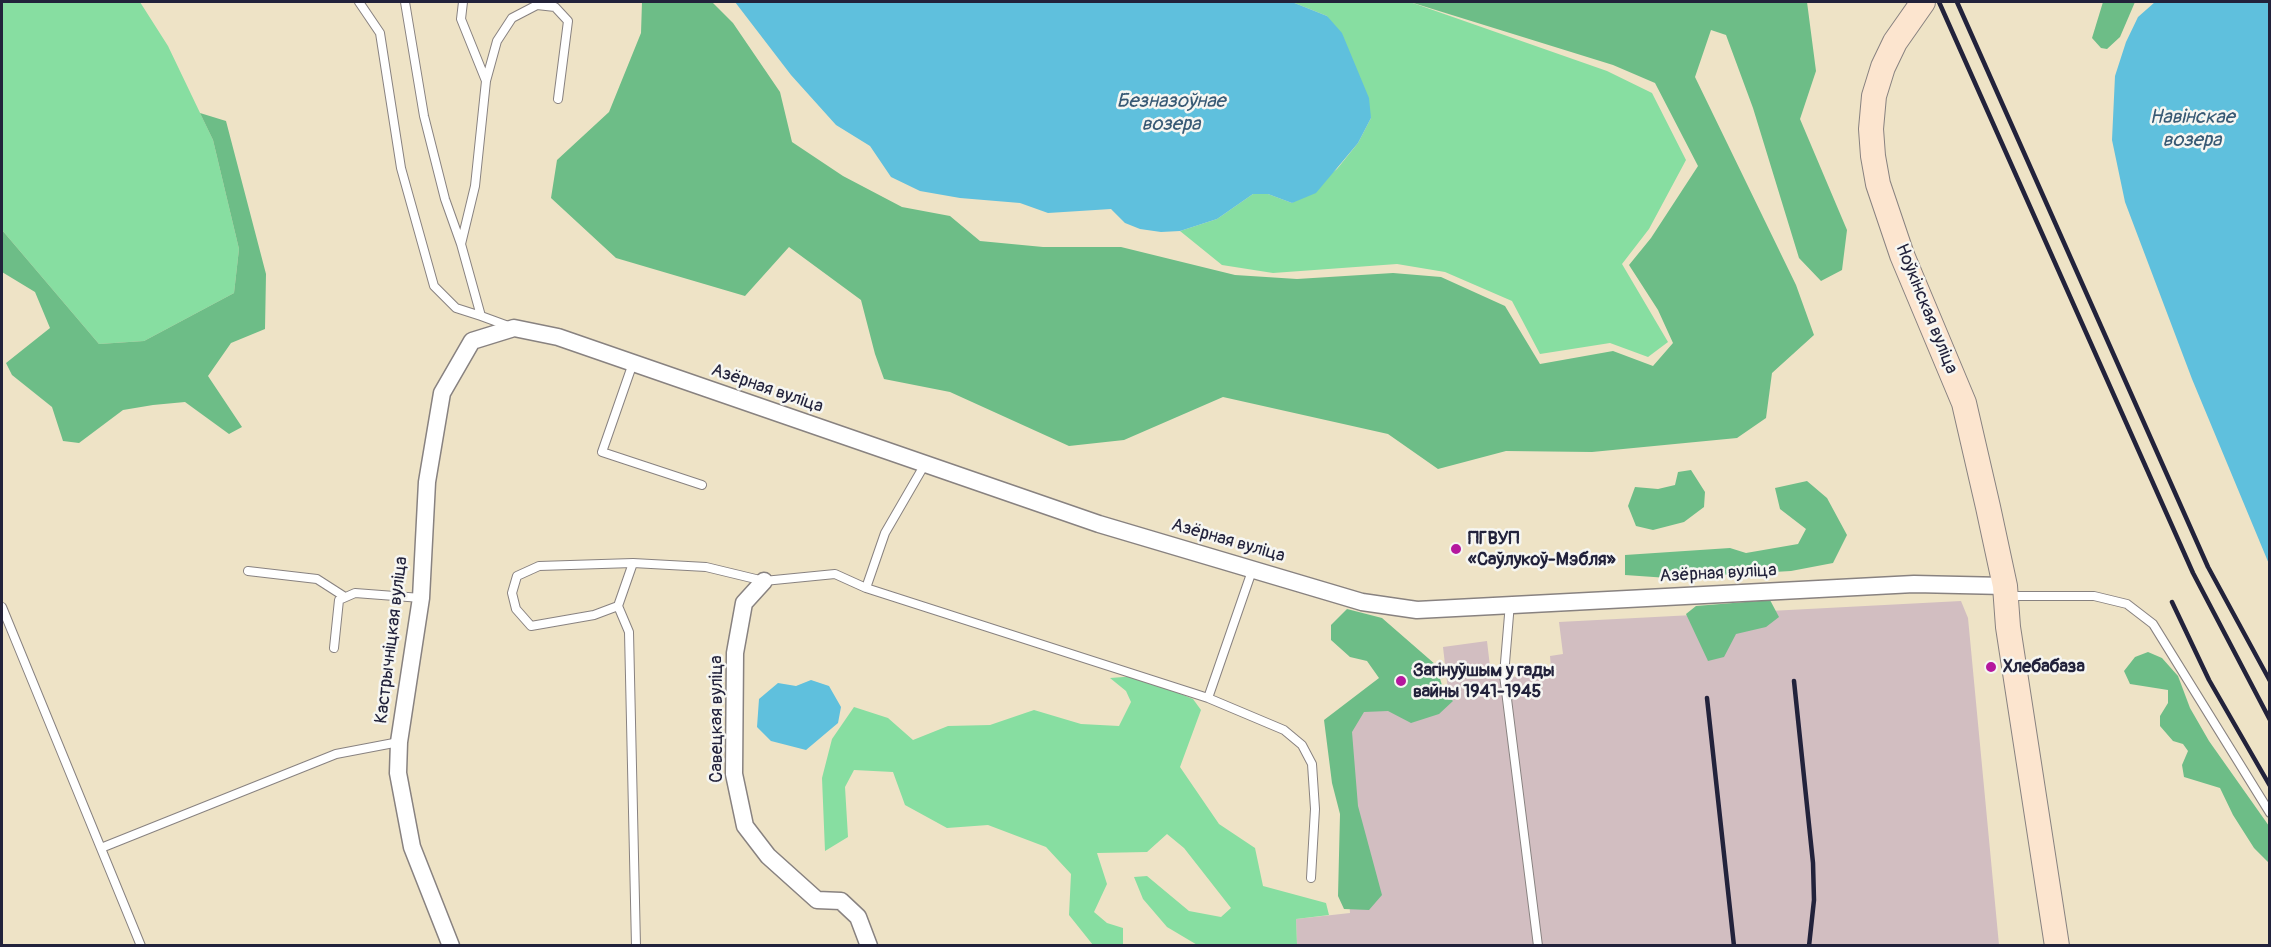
<!DOCTYPE html>
<html>
<head>
<meta charset="utf-8">
<style>
	body { margin:0 }
	#map { position:relative; width:2271px; height:947px; overflow:hidden; background:#eee3c6; font-family:Pangolin,sans-serif }
	canvas { display:block }
	.frame { position:absolute; inset:0; border:3px solid #22223b; pointer-events:none }
</style>
</head>
<body>
<div id="map">
<canvas width="2271" height="947"></canvas>
<div class="frame"></div>
</div>
<script>
const ctx = document.querySelector('canvas').getContext('2d');
ctx.lineJoin = 'round';
function fill(path, color) {
  ctx.fillStyle = color;
  ctx.fill(path, 'evenodd');
}
function toPath(rows) {
  const path = new Path2D();
  for (const r of rows) {
    path.moveTo(r[0], r[1]);
    for (let i = 2; i < r.length; i += 2) path.lineTo(r[i], r[i + 1]);
  }
  return path;
}
function strokePath(path, color, width, dash) {
  ctx.strokeStyle = color;
  ctx.lineWidth = width;
  ctx.lineCap = dash ? 'butt' : 'round';
  ctx.setLineDash(dash || []);
  ctx.stroke(path);
}
function write(font, color, halo, rows, align = 'center') {
  ctx.font = font + ' Pangolin,sans-serif';
  ctx.lineWidth = 5;
  ctx.setLineDash([]);
  ctx.textBaseline = 'middle';
  ctx.strokeStyle = halo;
  ctx.fillStyle = color;
  for (const [text, x, y, turn = 0] of rows) {
    ctx.save();
    ctx.translate(x, y);
    ctx.rotate((+turn || 0) * Math.PI / 180);
    ctx.textAlign = isNaN(turn) ? turn : align;
    if (halo) ctx.strokeText(text, 0, 0);
    ctx.fillText(text, 0, 0);
    ctx.restore();
  }
}
fill(toPath([
	[1961,601,1968,618,1999,945,1297,946,1296,919,1350,913,1335,727,1349,713,1448,691,1443,647,1487,641,1491,675,1518,677,1517,670,1551,667,1550,656,1563,654,1559,622]
]), '#d2bec1');
fill(toPath([
	[2,2,140,2,168,46,213,140,239,249,234,293,144,341,99,344,2,230],
	[1292,2,1410,2,1607,71,1652,93,1686,160,1649,229,1622,264,1668,342,1648,357,1610,343,1540,354,1512,301,1445,272,1397,264,1273,273,1222,265,1180,231,1217,219,1253,194,1268,194,1292,203,1337,169,1358,143,1371,118,1327,16],
	[1137,676,1193,699,1201,710,1180,767,1219,824,1255,848,1263,886,1326,903,1329,915,1296,919,1297,945,1199,946,1167,927,1143,899,1134,877,1147,876,1189,911,1221,917,1231,908,1184,848,1167,834,1147,852,1097,853,1107,884,1094,912,1107,923,1123,928,1123,944,1093,945,1069,915,1071,874,1046,847,988,825,947,828,905,805,893,772,854,770,845,787,848,837,825,851,822,778,832,739,854,707,888,718,913,740,948,726,990,725,1034,710,1081,724,1119,726,1131,702,1126,691,1110,678]
]), '#87dea1');
fill(toPath([
	[642,2,712,2,733,23,780,92,792,142,843,176,902,207,950,216,980,241,1043,247,1121,247,1235,275,1297,279,1393,273,1441,277,1505,306,1540,364,1613,351,1653,366,1673,343,1658,310,1629,265,1651,238,1698,166,1655,83,1613,65,1410,2,1807,2,1816,71,1800,119,1847,230,1842,270,1821,281,1799,258,1753,108,1726,35,1711,30,1695,77,1796,285,1814,335,1772,373,1766,418,1737,438,1592,452,1506,451,1438,469,1388,434,1223,397,1124,440,1069,446,950,392,884,379,875,354,861,300,789,247,745,296,616,258,551,198,557,160,609,112,641,33],
	[2103,2,2135,2,2120,37,2107,49,2101,48,2092,38],
	[200,113,226,121,266,274,265,329,231,343,208,376,242,427,229,434,185,402,153,405,123,410,79,443,63,441,52,407,12,375,6,363,50,328,35,292,2,272,2,230,99,344,144,341,234,293,239,249,213,140],
	[1691,470,1705,492,1704,507,1684,522,1653,530,1636,526,1628,506,1635,487,1658,489,1675,485,1678,472],
	[1807,481,1827,498,1847,535,1833,563,1791,571,1668,578,1625,575,1625,555,1730,548,1746,553,1798,544,1806,529,1780,509,1775,488],
	[1770,600,1779,617,1766,627,1736,634,1724,657,1708,661,1686,614,1696,606],
	[1347,609,1382,618,1436,665,1444,692,1453,701,1439,714,1411,723,1388,711,1364,712,1352,732,1358,806,1382,895,1369,910,1344,909,1338,896,1340,814,1332,783,1324,720,1379,678,1367,661,1350,657,1331,640,1331,625],
	[2148,652,2162,658,2178,676,2190,708,2209,741,2269,826,2269,863,2254,848,2233,815,2220,788,2184,777,2182,765,2188,751,2183,744,2173,741,2160,726,2160,716,2168,703,2168,690,2130,684,2124,671,2135,657]
]), '#6dbd87');
fill(toPath([
	[735,2,1292,2,1327,16,1342,33,1369,98,1371,118,1358,143,1316,193,1292,203,1268,194,1253,194,1217,219,1180,231,1161,232,1140,229,1125,223,1111,209,1048,213,1020,203,960,198,920,191,891,177,870,146,836,125,791,75],
	[2155,2,2269,2,2269,564,2192,379,2125,202,2112,140,2115,76,2126,42,2138,17],
	[811,680,829,686,841,707,838,723,806,750,771,741,757,727,759,699,778,683,796,686]
]), '#5fc0dd');
const service = toPath([
	[359,2,380,33,401,168,434,286,456,308,481,316],
	[405,2,424,116,445,199,461,244],
	[463,2,461,19,486,81,475,186,461,244,481,316,511,327],
	[486,81,497,41,512,18,537,5,555,7,568,21,558,99],
	[633,363,602,452,702,485],
	[248,571,317,579,345,597],
	[866,588,885,533,925,464],
	[2008,596,2094,596,2127,604,2153,624,2270,813],
	[1510,603,1504,675,1538,946],
	[618,606,594,615,531,626,516,609,512,593,517,576,539,566,633,563],
	[2,607,141,946],
	[334,648,339,600,355,593,421,598],
	[1208,698,1253,568],
	[101,848,336,754,399,742],
	[636,946,629,632,618,606,633,563,706,567,764,581,835,574,866,588,1208,698,1284,730,1302,745,1312,764,1315,809,1311,878]
]);
const minor = toPath([
	[764,581,744,603,735,653,734,774,745,826,768,856,817,900,841,901,858,917,869,946],
	[451,946,412,847,398,773,399,742,421,598,427,482,442,393,472,341,514,328,558,337,1099,524,1362,602,1417,610,1914,584,2005,586]
]);
const secondary = toPath([
	[1923,2,1895,42,1883,67,1874,96,1871,129,1873,156,1878,184,1902,255,1964,403,1988,507,2005,586,2008,627,2057,946]
]);
strokePath(service, '#888280', 10);
strokePath(minor, '#888280', 19);
strokePath(secondary, '#888280', 26);
strokePath(service, '#fff', 8);
strokePath(minor, '#fff', 16);
strokePath(secondary, '#fce5cf', 24);
strokePath(toPath([
	[1939,2,2193,573,2270,720],
	[1957,2,2208,567,2270,681],
	[2172,602,2209,680,2270,786],
	[1794,681,1813,863,1814,900,1809,946],
	[1707,698,1734,946]
]), '#22223b', 4.5);
for (const [x, y, r, color] of [
	[1456,549,6,"#b5179e"],
	[1991,667,6,"#b5179e"],
	[1401,681,6,"#b5179e"]
]) {
  const dot = new Path2D();
  dot.arc(x, y, r, 0, 2 * Math.PI);
  ctx.fillStyle = color;
  ctx.fill(dot);
  strokePath(dot, '#f6f6f2', 2);
}
write('18px', '#22223b', '#f6f6f2', [
	["Ноўкінская вуліца",1926,309,68],
	["Азёрная вуліца",767,389,19],
	["Азёрная вуліца",1228,541,16],
	["Азёрная вуліца",1718,574,-3],
	["Кастрычніцкая вуліца",392,640,-83],
	["Савецкая вуліца",717,719,-90]
]);
write('bold 18px', '#22223b', '#f6f6f2', [
	["ПГВУП",1468,539],
	["«Саўлукоў-Мэбля»",1468,560],
	["Хлебабаза",2003,667],
	["Загінуўшым у гады",1413,671],
	["вайны 1941-1945",1413,692]
], 'left');
write('italic 20px', '#375974', '#f6f6f2', [
	["Безназоўнае",1171,102],
	["возера",1171,125],
	["Навінскае",2192,118],
	["возера",2192,141]
]);
</script>
</body>
</html>
